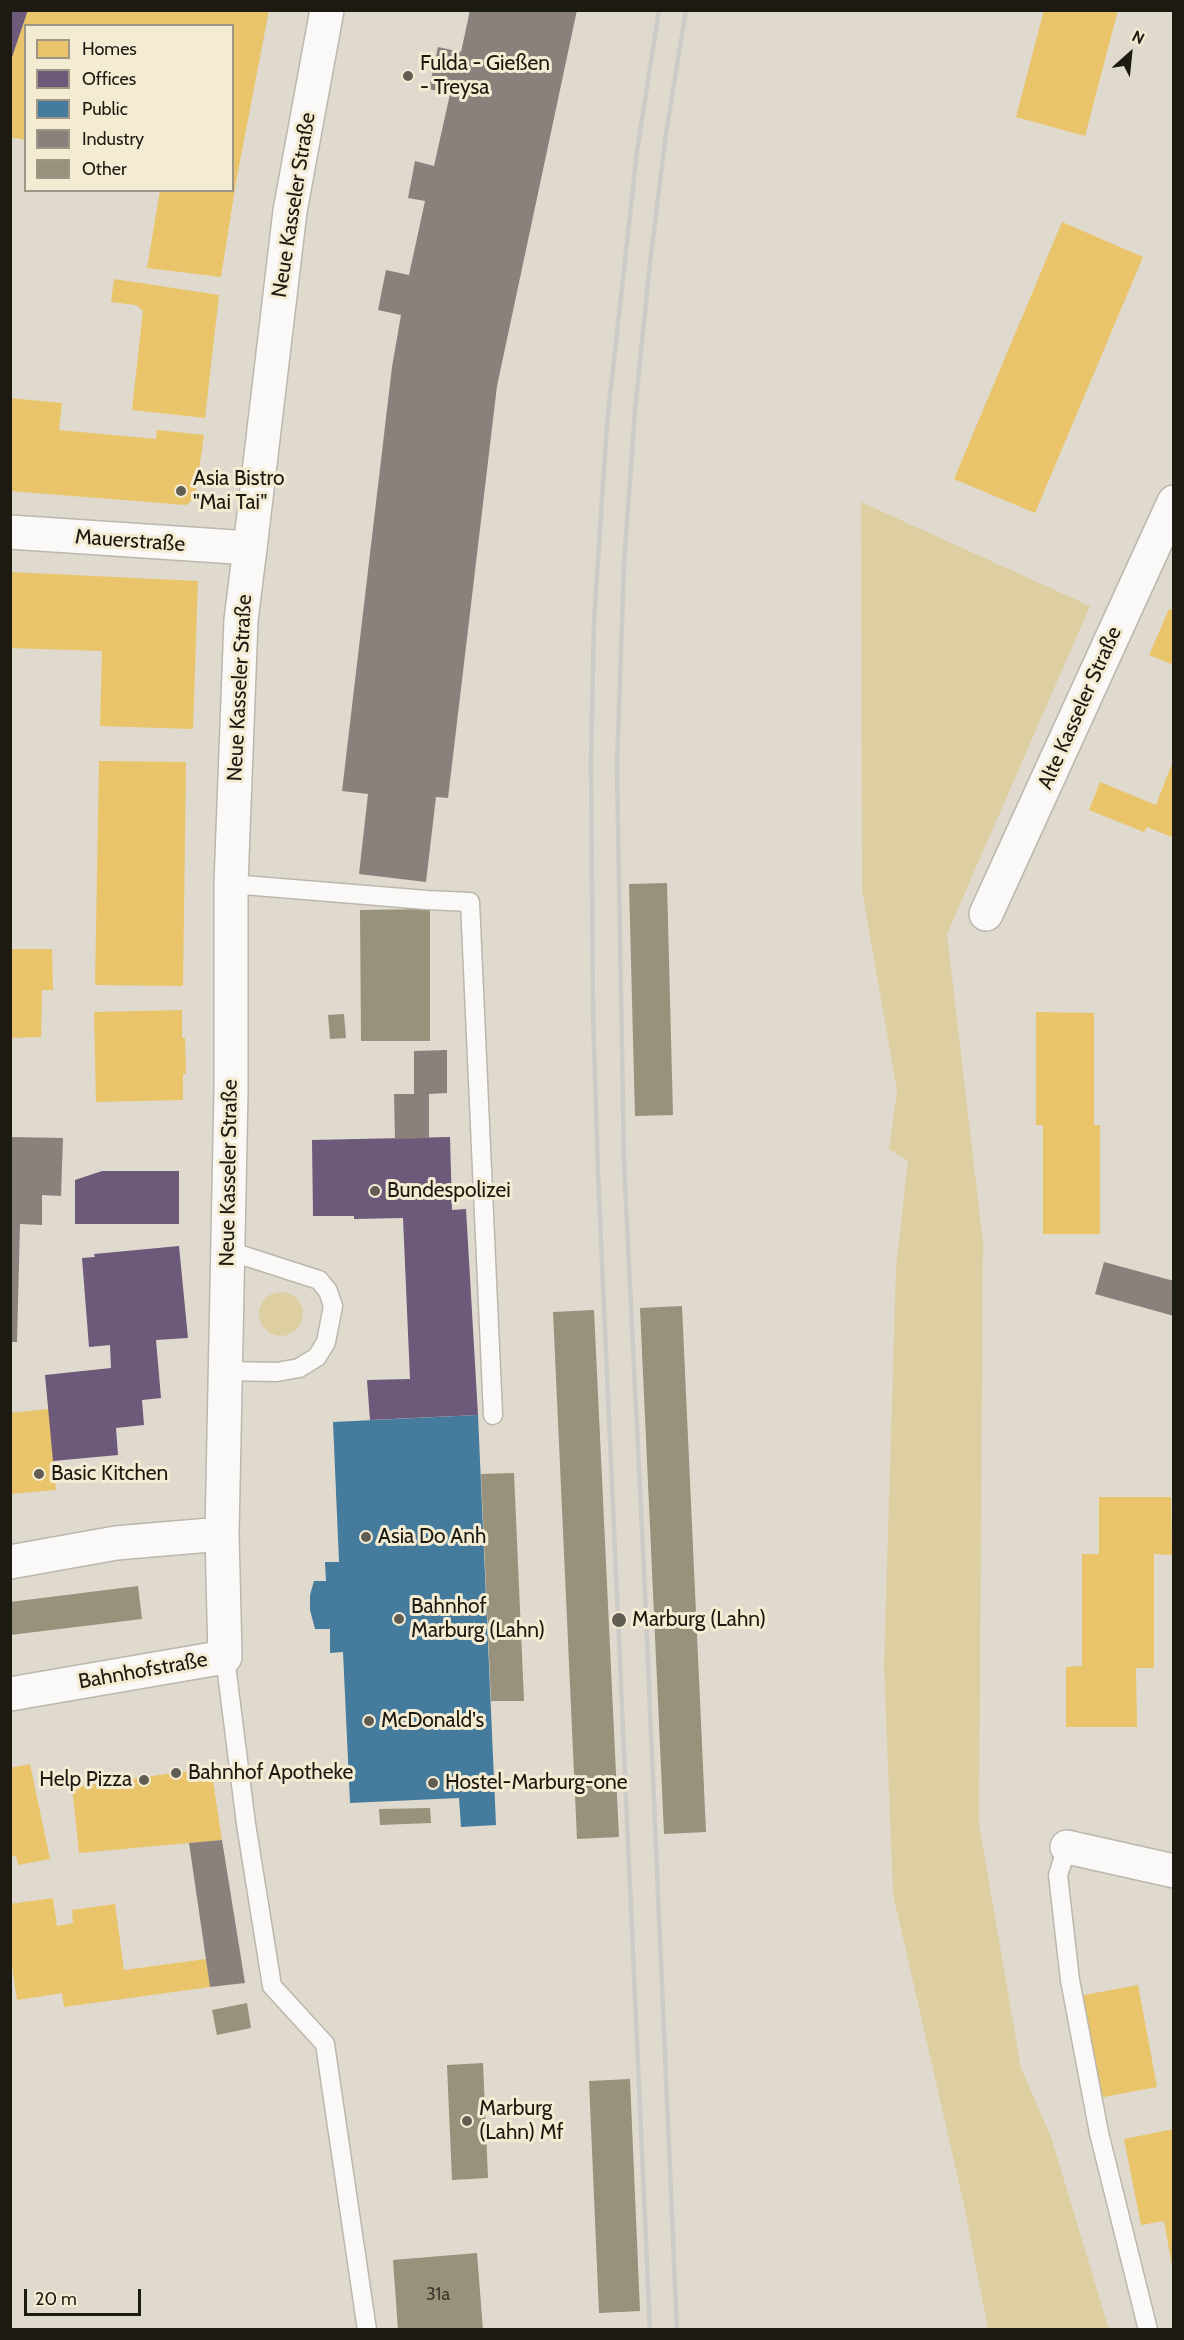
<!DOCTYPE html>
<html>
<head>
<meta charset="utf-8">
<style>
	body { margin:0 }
	#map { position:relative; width:1184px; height:2340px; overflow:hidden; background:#dfdacd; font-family:Cabin,sans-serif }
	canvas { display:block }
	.frame { position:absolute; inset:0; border:12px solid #1d1a11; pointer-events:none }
	.legend { position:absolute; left:24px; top:24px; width:210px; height:168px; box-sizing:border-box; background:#f4ebd3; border:2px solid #9e9785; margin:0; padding:8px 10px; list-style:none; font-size:18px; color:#1d1a11 }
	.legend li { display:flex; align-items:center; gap:12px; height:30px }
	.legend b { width:30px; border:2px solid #9e9785 }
	.north { position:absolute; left:1100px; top:24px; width:60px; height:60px; -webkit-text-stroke:4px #f4ebd3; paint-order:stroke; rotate:27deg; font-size:16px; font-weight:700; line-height:24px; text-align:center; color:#1d1a11 }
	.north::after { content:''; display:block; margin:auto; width:21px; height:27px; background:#1d1a11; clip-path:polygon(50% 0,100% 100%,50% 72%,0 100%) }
	.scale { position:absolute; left:24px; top:2289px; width:117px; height:27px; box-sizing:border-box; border:3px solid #1d1a11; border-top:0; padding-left:8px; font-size:18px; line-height:21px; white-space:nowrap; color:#1d1a11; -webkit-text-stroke:4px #f4ebd3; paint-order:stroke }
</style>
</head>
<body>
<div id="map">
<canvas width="1184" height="2340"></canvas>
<div class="frame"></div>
<ul class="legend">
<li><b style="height:16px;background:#e9c46a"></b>Homes</li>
<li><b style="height:16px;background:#6d597a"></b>Offices</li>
<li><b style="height:16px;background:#457b9d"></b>Public</li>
<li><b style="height:16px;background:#8a817c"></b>Industry</li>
<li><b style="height:16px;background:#98917b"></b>Other</li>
</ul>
<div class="north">N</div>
<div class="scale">20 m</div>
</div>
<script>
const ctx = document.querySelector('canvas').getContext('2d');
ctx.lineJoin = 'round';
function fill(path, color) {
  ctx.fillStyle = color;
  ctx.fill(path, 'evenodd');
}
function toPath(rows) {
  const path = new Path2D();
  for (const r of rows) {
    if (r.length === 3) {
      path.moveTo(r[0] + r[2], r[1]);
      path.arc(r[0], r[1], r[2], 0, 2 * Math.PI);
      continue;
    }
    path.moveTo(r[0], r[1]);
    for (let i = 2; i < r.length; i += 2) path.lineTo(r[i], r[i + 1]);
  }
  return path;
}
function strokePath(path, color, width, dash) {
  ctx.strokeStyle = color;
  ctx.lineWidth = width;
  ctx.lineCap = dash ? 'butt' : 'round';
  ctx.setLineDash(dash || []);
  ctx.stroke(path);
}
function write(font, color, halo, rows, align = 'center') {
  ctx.font = font + ' Cabin,sans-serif';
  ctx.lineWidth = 6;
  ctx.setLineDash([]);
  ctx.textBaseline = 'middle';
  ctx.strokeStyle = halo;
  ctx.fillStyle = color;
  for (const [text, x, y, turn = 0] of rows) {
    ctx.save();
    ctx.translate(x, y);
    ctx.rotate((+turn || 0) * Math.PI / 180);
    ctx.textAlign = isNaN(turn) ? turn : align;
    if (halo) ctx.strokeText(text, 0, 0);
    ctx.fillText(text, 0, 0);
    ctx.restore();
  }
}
fill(toPath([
	[861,502,1090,606,947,934,983,1243,979,1824,1021,2068,1051,2137,1109,2329,988,2329,964,2205,893,1894,884,1665,896,1268,908,1161,889,1149,897,1091,862,890],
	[281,1314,22]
]), '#decfa2');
fill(toPath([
	[28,10,269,10,236,182,221,277,147,268,160,190,232,190,232,26,26,26,26,140,10,137,10,61],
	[1044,10,1118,10,1085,136,1016,117],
	[1062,222,1143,257,1035,513,954,479],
	[114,279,219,295,205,418,132,410,143,311,136,305,111,302],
	[10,398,62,403,59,430,156,439,157,430,204,435,195,498,186,505,10,491],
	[10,572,198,581,193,729,100,726,102,651,10,648],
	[1169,609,1174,611,1174,665,1149,655],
	[99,761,186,762,183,986,95,985],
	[1171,766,1174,767,1174,838,1147,827,1144,832,1089,810,1100,782,1156,805],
	[10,949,52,949,53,990,42,990,41,1037,10,1038],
	[182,1010,182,1038,185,1038,186,1074,183,1074,183,1100,96,1102,94,1012],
	[1036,1012,1094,1013,1094,1125,1100,1125,1100,1234,1043,1234,1043,1125,1036,1125],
	[49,1409,56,1490,10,1494,10,1413],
	[1099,1497,1171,1497,1172,1555,1154,1554,1154,1668,1136,1668,1137,1727,1066,1727,1066,1667,1082,1666,1082,1554,1099,1554],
	[30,1764,50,1859,18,1865,16,1856,10,1857,10,1768],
	[211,1768,222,1840,79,1853,72,1787],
	[53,1898,57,1926,73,1923,72,1910,115,1904,124,1970,206,1959,210,1987,64,2007,62,1993,17,2000,10,1951,10,1904],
	[1138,1985,1157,2087,1098,2098,1079,1996],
	[1174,2129,1174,2266,1172,2266,1164,2221,1141,2225,1124,2139]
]), '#e9c46a');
fill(toPath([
	[10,10,28,10,11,60,10,60],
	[450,1137,452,1210,466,1209,478,1415,370,1420,367,1380,410,1379,403,1218,354,1219,354,1216,313,1216,312,1140],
	[102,1171,179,1171,179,1224,75,1224,75,1180],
	[179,1246,188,1338,156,1340,161,1398,142,1400,144,1425,116,1428,118,1455,53,1461,45,1375,111,1368,110,1345,89,1347,82,1258,95,1257,94,1254]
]), '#6d597a');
fill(toPath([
	[478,1415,496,1825,461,1827,459,1798,350,1803,343,1652,330,1653,330,1629,315,1629,310,1610,310,1595,314,1581,326,1581,325,1562,339,1562,333,1422]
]), '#457b9d');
fill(toPath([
	[470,10,577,10,497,386,448,798,436,797,426,882,359,874,368,794,342,791,392,367,401,315,378,310,386,270,409,275,425,201,408,198,415,161,434,166,450,94,429,89,438,47,461,52],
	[447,1050,447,1093,429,1094,429,1138,395,1139,394,1094,414,1094,414,1051],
	[10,1137,63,1138,61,1196,42,1195,42,1225,20,1224,17,1342,10,1342],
	[1104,1262,1174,1281,1174,1316,1095,1294],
	[222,1840,245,1983,210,1987,189,1843]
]), '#8a817c');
fill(toPath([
	[667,883,673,1115,635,1116,629,884],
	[430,909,430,1041,361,1041,360,910],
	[344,1014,346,1038,330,1039,328,1015],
	[682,1306,706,1832,664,1834,640,1308],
	[594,1310,619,1837,577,1839,553,1312],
	[514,1473,524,1701,491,1701,481,1474],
	[138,1586,142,1619,10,1635,10,1602],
	[430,1808,431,1823,380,1825,379,1809],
	[247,2003,251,2028,217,2035,212,2010],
	[483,2063,488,2178,452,2180,447,2065],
	[630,2079,640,2311,599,2313,589,2081],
	[477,2253,483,2330,398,2330,393,2260]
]), '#98917b');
const lane = toPath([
	[231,884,427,900,470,902,493,1415],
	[226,1371,277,1372,299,1368,317,1357,326,1342,333,1306,328,1291,319,1280,229,1251],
	[225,1657,246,1824,272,1986,325,2044,367,2330],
	[1067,1847,1058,1875,1070,1980,1099,2133,1148,2330]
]);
const street = toPath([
	[986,914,1174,502],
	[10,1562,116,1543,222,1534],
	[10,1694,225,1657,222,1534,231,1092,231,884,241,620,250,548],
	[1067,1847,1174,1871]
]);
const secondary = toPath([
	[10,532,250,548,290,211,327,10]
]);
strokePath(lane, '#bbb7ad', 21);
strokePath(street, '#bbb7ad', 36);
strokePath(secondary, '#bbb7ad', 36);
strokePath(lane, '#faf9f8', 18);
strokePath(street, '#faf9f8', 33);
strokePath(secondary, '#faf9f8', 33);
strokePath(toPath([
	[650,2330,598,1174,593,1012,591,761,594,621,607,423,637,151,659,10],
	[677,2330,644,1571,624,1163,617,767,624,563,635,411,650,263,666,133,686,10]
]), '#cccbc7', 4.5);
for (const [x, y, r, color] of [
	[408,76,6,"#615d53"],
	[181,491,6,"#615d53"],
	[375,1191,6,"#615d53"],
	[39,1474,6,"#615d53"],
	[366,1537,6,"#615d53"],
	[399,1619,6,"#615d53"],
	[619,1620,8,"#615d53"],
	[369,1721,6,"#615d53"],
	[176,1773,6,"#615d53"],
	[144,1780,6,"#615d53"],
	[433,1783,6,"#615d53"],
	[467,2121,6,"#615d53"]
]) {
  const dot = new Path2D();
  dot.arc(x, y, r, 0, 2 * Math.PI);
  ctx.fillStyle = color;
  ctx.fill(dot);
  strokePath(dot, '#f4ebd3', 2);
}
write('18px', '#3c382c', null, [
	["31a",438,2295]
]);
write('21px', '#1d1a11', '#f4ebd3', [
	["Fulda - Gießen",420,64],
	["- Treysa",420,88],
	["Asia Bistro",193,479],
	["\"Mai Tai\"",193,503],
	["Bundespolizei",387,1191],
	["Basic Kitchen",51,1474],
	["Asia Do Anh",378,1537],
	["Bahnhof",411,1607],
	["Marburg (Lahn)",411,1631],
	["Marburg (Lahn)",632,1620],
	["McDonald's",381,1721],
	["Bahnhof Apotheke",188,1773],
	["Help Pizza",132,1780,"right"],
	["Hostel-Marburg-one",445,1783],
	["Marburg",479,2109],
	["(Lahn) Mf",479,2133]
], 'left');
write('21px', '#1d1a11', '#f4ebd3', [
	["Neue Kasseler Straße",294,205,-81],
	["Mauerstraße",130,541,4],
	["Neue Kasseler Straße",240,688,-87],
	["Alte Kasseler Straße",1080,708,-66],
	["Neue Kasseler Straße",229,1173,-89],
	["Bahnhofstraße",143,1671,-10]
]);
</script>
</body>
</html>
